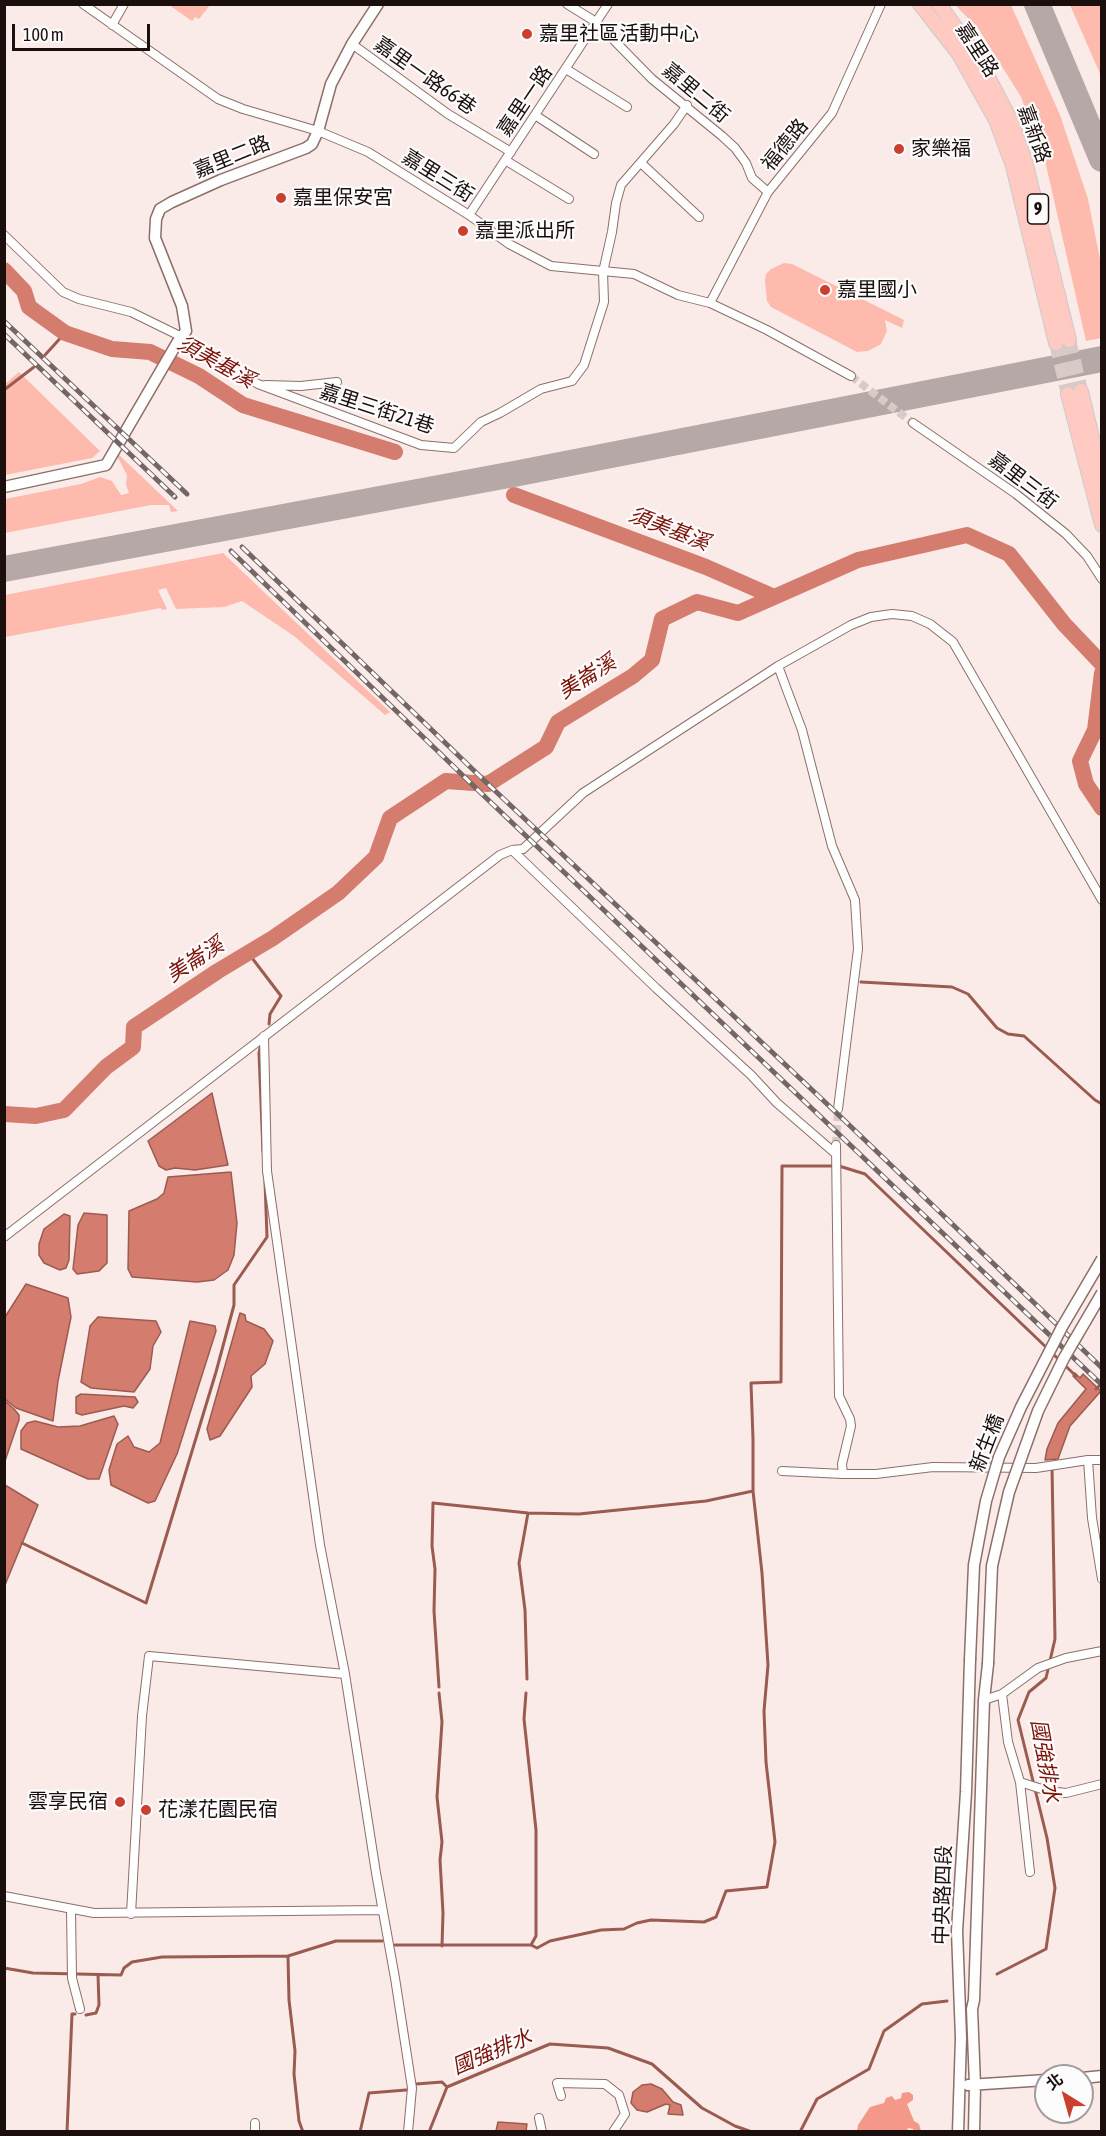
<!DOCTYPE html>
<html>
<head>
<meta charset="utf-8">
<style>
	body { margin:0 }
	#map { position:relative; width:1106px; height:2136px; overflow:hidden; background:#faebe9; font-family:"Asap Condensed","Noto Sans TC",sans-serif }
	canvas { display:block }
	.frame { position:absolute; inset:0; border:6px solid #1b0f0d; pointer-events:none }
	.north { position:absolute; left:1034px; top:2064px; width:60px; height:60px; box-sizing:border-box; background:#fcfcfc; border:2px solid #a29d9c; border-radius:50%; rotate:323deg; font-size:16px; font-weight:700; line-height:24px; text-align:center; color:#1b0f0d }
	.north::after { content:''; display:block; margin:auto; width:21px; height:27px; background:#cb3f2e; clip-path:polygon(50% 0,100% 100%,50% 72%,0 100%) }
	.scale { position:absolute; left:12px; top:24px; width:138px; height:27px; box-sizing:border-box; border:3px solid #1b0f0d; border-top:0; padding-left:8px; font-size:18px; line-height:21px; white-space:nowrap; color:#1b0f0d; -webkit-text-stroke:4px #fcfcfc; paint-order:stroke }
</style>
</head>
<body>
<div id="map">
<canvas width="1106" height="2136"></canvas>
<div class="frame"></div>
<div class="north">北</div>
<div class="scale">100 m</div>
</div>
<script>
const ctx = document.querySelector('canvas').getContext('2d');
ctx.lineJoin = 'round';
function fill(path, color) {
  ctx.fillStyle = color;
  ctx.fill(path, 'evenodd');
}
function toPath(rows) {
  const path = new Path2D();
  for (const r of rows) {
    path.moveTo(r[0], r[1]);
    for (let i = 2; i < r.length; i += 2) path.lineTo(r[i], r[i + 1]);
  }
  return path;
}
function strokePath(path, color, width, dash) {
  ctx.strokeStyle = color;
  ctx.lineWidth = width;
  ctx.lineCap = dash ? 'butt' : 'round';
  ctx.setLineDash(dash || []);
  ctx.stroke(path);
}
function write(font, color, halo, rows, align = 'center') {
  ctx.font = font + ' "Asap Condensed","Noto Sans TC",sans-serif';
  ctx.lineWidth = 4.5;
  ctx.setLineDash([]);
  ctx.textBaseline = 'middle';
  ctx.strokeStyle = halo;
  ctx.fillStyle = color;
  for (const [text, x, y, turn = 0] of rows) {
    ctx.save();
    ctx.translate(x, y);
    ctx.rotate((+turn || 0) * Math.PI / 180);
    ctx.textAlign = isNaN(turn) ? turn : align;
    if (halo) ctx.strokeText(text, 0, 0);
    ctx.fillText(text, 0, 0);
    ctx.restore();
  }
}
fill(toPath([
	[169,5,210,5,199,19,195,17,192,21],
	[955,5,1011,5,1060,115,1088,199,1101,264,1101,338,1086,341,1046,165,1021,97,978,28],
	[1070,5,1101,5,1101,76],
	[784,263,792,264,904,320,902,328,885,320,887,331,881,344,868,351,857,352,771,307,767,301,765,281,766,274,771,269],
	[19,372,100,451,92,458,5,475,5,384],
	[118,454,178,511,171,512,169,505,151,505,5,533,5,499,81,484,100,477,112,481,121,495,129,493,126,485,127,475,117,456],
	[223,553,390,712,385,715,294,636,242,601,224,607,176,609,166,588,158,590,167,609,162,610,161,608,5,637,5,595]
]), '#febaad');
fill(toPath([
	[909,2092,913,2095,913,2100,907,2104,914,2121,919,2124,921,2131,913,2131,913,2129,908,2128,907,2131,857,2131,858,2125,870,2107,884,2103,886,2098,892,2096,895,2100,901,2098,902,2093]
]), '#f49989');
const water = toPath([
	[212,1093,228,1165,195,1170,175,1168,166,1170,159,1166,148,1141,212,1093],
	[231,1172,237,1223,234,1255,228,1270,214,1280,197,1282,132,1277,128,1269,129,1211,157,1199,164,1193,168,1177,231,1172],
	[84,1213,107,1215,107,1263,99,1271,77,1274,73,1269,78,1225,84,1213],
	[64,1214,70,1216,69,1260,66,1268,60,1270,44,1263,39,1255,39,1244,44,1229,64,1214],
	[26,1284,68,1298,71,1317,58,1381,53,1421,16,1408,5,1399,5,1317,26,1284],
	[240,1313,245,1315,246,1321,264,1329,273,1341,265,1364,251,1376,252,1387,220,1436,210,1440,207,1429,240,1313],
	[98,1317,156,1321,161,1332,153,1346,150,1369,134,1392,91,1388,81,1382,90,1326,98,1317],
	[190,1321,215,1326,216,1331,177,1454,155,1501,148,1503,111,1485,109,1470,117,1444,128,1436,134,1447,149,1452,160,1443,190,1321],
	[1075,1373,1080,1378,1083,1374,1101,1391,1070,1426,1058,1459,1045,1460,1047,1449,1058,1423,1086,1389,1073,1376,1075,1373],
	[81,1394,135,1397,138,1402,133,1408,124,1406,82,1415,76,1413,76,1397,81,1394],
	[5,1401,14,1409,19,1415,19,1420,5,1461,5,1401],
	[114,1416,118,1424,99,1479,88,1479,21,1449,21,1431,27,1423,35,1421,58,1427,80,1426,114,1416],
	[5,1485,38,1505,5,1585,5,1485],
	[651,2084,662,2089,673,2102,681,2105,683,2115,668,2114,670,2105,666,2104,647,2112,637,2110,631,2103,633,2092,642,2085,651,2084],
	[498,2122,527,2124,526,2131,496,2131,498,2122]
]);
fill(water, '#d47c6d');
strokePath(water, '#9c5b50', 1.5);
strokePath(toPath([
	[45,355,65,333],
	[4,390,34,367],
	[249,954,281,996,270,1014,269,1024],
	[861,982,952,987,968,994,997,1028,1008,1034,1024,1036,1095,1100,1102,1104],
	[260,1048,259,1053,263,1152],
	[1052,1353,1076,1376],
	[1096,1389,1102,1383],
	[22,1543,146,1603,216,1372,234,1305,234,1285,267,1237,265,1182],
	[527,1679,525,1610,519,1563,528,1513,579,1514,706,1501,753,1491],
	[439,1687,434,1611,435,1569,432,1546,433,1503,528,1513],
	[439,1693,442,1722,437,1797,442,1842,440,1860,443,1913,442,1946],
	[526,1693,524,1719,536,1830,536,1936,531,1945],
	[395,1945,531,1945,537,1948,550,1941,601,1930,624,1929,637,1923,651,1920,704,1922,716,1917,726,1891,767,1887,775,1842,766,1762,764,1711,768,1665,762,1573,753,1491,753,1439,751,1383,781,1382,782,1166,839,1166,865,1174,1048,1349],
	[4,1968,33,1973,121,1975,124,1968,132,1962,162,1957,288,1956],
	[997,1974,1046,1949,1055,1888,1047,1838,1018,1720,1029,1692,1046,1678,1055,1639,1052,1467],
	[86,2015,96,2013,99,2005,98,1975],
	[416,2084,442,2082,447,2087],
	[67,2132,72,2014,75,2014],
	[303,2132,299,2121,294,2074,295,2051,289,2000,288,1956,336,1941,382,1941],
	[360,2132,369,2093,406,2090],
	[429,2132,447,2087,550,2044,608,2048,652,2064,702,2108,735,2126,752,2132],
	[800,2132,817,2099,869,2069,884,2031,922,2004,947,2001]
]), '#9c5b50', 3);
strokePath(toPath([
	[4,270,24,291,29,307,65,333,112,349,150,352,199,376,243,405,395,452],
	[514,495,706,567,772,596],
	[1102,673,1095,730,1080,761,1086,784,1102,808],
	[4,1114,36,1116,64,1110,106,1067,133,1047,134,1027,218,971,273,938,338,893,376,857,390,818,446,781,488,784,546,747,558,722,633,676,652,660,662,619,697,602,738,613,858,560,967,535,1009,554,1064,624,1102,664]
]), '#d47c6d', 16);
strokePath(toPath([
	[1037,4,1102,159],
	[4,569,514,474,1102,359]
]), '#b6a8a6', 26);
strokePath(toPath([
	[851,376,913,423],
	[836,1145,838,1109]
]), '#d9cac8', 8, [8, 4]);
strokePath(toPath([
	[1069,340,1081,391],
	[1056,343,1068,394]
]), '#d9cac8', 14, [14, 7]);
const minor = toPath([
	[83,4,218,99,243,109,318,131,368,152,469,215,509,244,551,266,634,274,678,295,710,303,767,330,851,376],
	[567,4,596,22,652,79,722,136,735,148,746,163,752,178,768,192],
	[112,25,124,4],
	[352,44,448,114,511,152],
	[566,69,627,107],
	[535,115,594,154],
	[505,160,569,199],
	[641,163,699,217],
	[469,215,608,4],
	[4,235,63,292,79,299,131,312,182,337],
	[710,303,768,192,832,113,881,4],
	[225,365,258,384,421,445,454,448,481,422,500,413,541,389,572,381,584,365,604,302,603,272,612,232,616,203,621,185,674,124,687,105],
	[266,385,301,386,337,382],
	[913,423,1016,494,1066,534,1087,556,1102,579],
	[778,666,802,730,832,846,855,900,858,949,838,1109],
	[512,850,656,988,751,1075,777,1103,836,1154],
	[264,1036,267,1171,320,1545,345,1674,376,1873,395,1978,412,2088,408,2132],
	[836,1145,839,1396,850,1419,851,1426,842,1464,843,1474,876,1474,933,1467,1036,1468,1088,1460,1102,1460],
	[4,1237,500,855,512,850,523,849,583,793,778,666,851,625,871,617,892,614,912,616,930,624,953,642,1102,900],
	[1088,1460,1092,1518,1102,1579],
	[782,1471,843,1474],
	[1002,1694,1008,1742,1020,1782,1030,1872],
	[984,1700,1002,1694,1038,1668,1066,1658,1102,1651],
	[1020,1782,1048,1791,1066,1793,1102,1784],
	[4,1896,94,1913,382,1910],
	[71,1910,72,1978,80,2009],
	[131,1914,142,1716,149,1656,345,1674],
	[561,2096,557,2083,605,2084,619,2095,625,2114,613,2132],
	[539,2118,542,2132],
	[255,2132,255,2123]
]);
const tertiary = toPath([
	[4,487,106,465,177,343,186,331,182,306,155,238,156,219,160,209,172,202,221,180,306,148,312,144,318,131,331,84,352,44,378,4],
	[1082,2078,1102,2076],
	[968,2085,1046,2080],
	[958,2132,961,2038,957,1931,966,1792,970,1660],
	[974,2132,975,2085,972,2009,974,2000,984,1700,988,1664]
]);
const primary = toPath([
	[920,4,959,54,996,120,1013,166,1056,343],
	[939,4,980,62,1011,121,1025,161,1069,340],
	[1081,391,1102,480],
	[1068,394,1102,525]
]);
strokePath(minor, '#8d6e68', 10);
strokePath(tertiary, '#8d6e68', 13);
strokePath(primary, '#cdcaca', 16);
strokePath(minor, '#fff', 8);
strokePath(tertiary, '#fff', 10);
strokePath(primary, '#fecac1', 14);
const rail = toPath([
	[4,321,187,494],
	[4,334,175,497],
	[242,547,490,786,844,1120,1102,1368],
	[231,551,482,794,1102,1385]
]);
strokePath(rail, '#736664', 5);
strokePath(rail, '#fcfcfc', 3, [9]);
const tertiaryBridge = toPath([
	[970,1660,974,1565,986,1501,999,1457,1021,1407,1062,1327,1102,1259],
	[988,1664,992,1566,1009,1492,1038,1411,1064,1358,1102,1293]
]);
strokePath(tertiaryBridge, '#8d6e68', 13, []);
strokePath(tertiaryBridge, '#fff', 10);
for (const [x, y, r, color] of [
	[527,34,6,"#cb3f2e"],
	[899,149,6,"#cb3f2e"],
	[281,198,6,"#cb3f2e"],
	[463,231,6,"#cb3f2e"],
	[825,290,6,"#cb3f2e"],
	[120,1802,6,"#cb3f2e"],
	[146,1810,6,"#cb3f2e"]
]) {
  const dot = new Path2D();
  dot.arc(x, y, r, 0, 2 * Math.PI);
  ctx.fillStyle = color;
  ctx.fill(dot);
  strokePath(dot, '#fcfcfc', 2);
}
for (const [x, y, w] of [
	[1038,209,21]
]) {
  const box = new Path2D();
  box.roundRect(x - w / 2, y - 15, w, 30, 4.5);
  ctx.fillStyle = '#fcfcfc';
  ctx.fill(box);
  strokePath(box, '#1b0f0d', 1.5);
}
write('bold 18px', '#1b0f0d', null, [
	["9",1038,209]
]);
write('20px', '#1b0f0d', '#fcfcfc', [
	["嘉里社區活動中心",539,34],
	["家樂福",911,149],
	["嘉里保安宮",293,198],
	["嘉里派出所",475,231],
	["嘉里國小",837,290],
	["雲享民宿",108,1802,"right"],
	["花漾花園民宿",158,1810]
], 'left');
write('20px', '#1b0f0d', '#fcfcfc', [
	["嘉里路",977,50,57],
	["嘉里一路66巷",425,76,35],
	["嘉里二街",696,93,40],
	["嘉里一路",525,101,-56],
	["嘉新路",1034,134,70],
	["福德路",785,145,-51],
	["嘉里二路",232,157,-22],
	["嘉里三街",438,176,32],
	["嘉里三街21巷",377,409,18],
	["嘉里三街",1023,481,37],
	["新生橋",987,1443,-69],
	["中央路四段",943,1895,-88]
]);
write('italic 21px', '#7c1006', '#fcfcfc', [
	["須美基溪",216,362,29],
	["須美基溪",669,529,21],
	["美崙溪",587,677,-32],
	["美崙溪",195,960,-33],
	["國強排水",1045,1761,80],
	["國強排水",492,2052,-23]
]);
</script>
</body>
</html>
